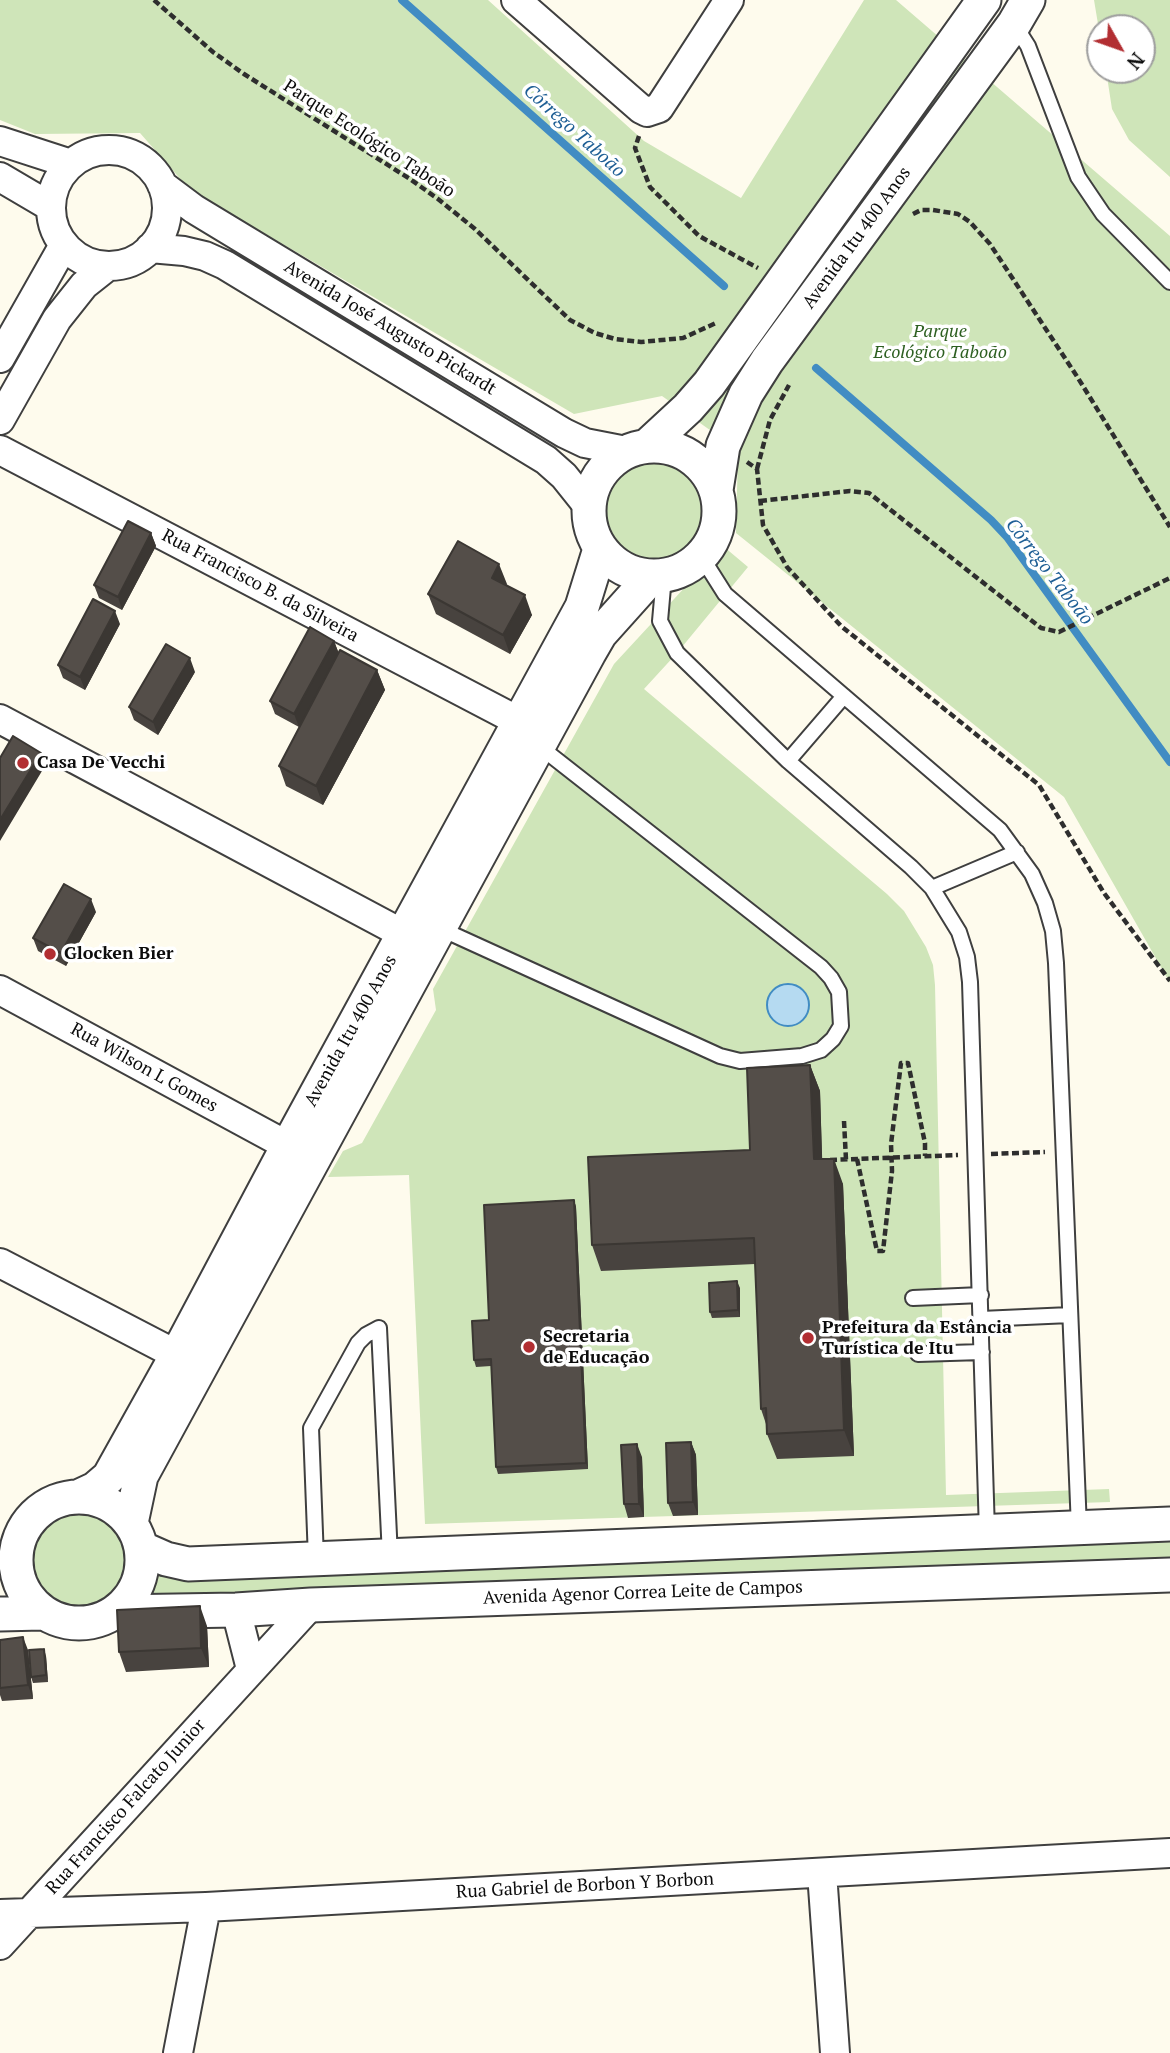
<!DOCTYPE html>
<html>
<head>
<meta charset="utf-8">
<style>
	body { margin:0 }
	#map { position:relative; width:1170px; height:2053px; overflow:hidden; background:#fefbed; font-family:"PT Serif",serif }
	canvas { display:block }
	.north { position:absolute; left:1086px; top:14px; width:70px; height:70px; box-sizing:border-box; background:#fff; border:2px solid #9e9e9e; border-radius:50%; rotate:130deg; font-size:19px; font-weight:700; line-height:28px; text-align:center; color:#0c0c0c }
	.north::after { content:''; display:block; margin:auto; width:24px; height:32px; background:#b22e32; clip-path:polygon(50% 0,100% 100%,50% 72%,0 100%) }
</style>
</head>
<body>
<div id="map">
<canvas width="1170" height="2053"></canvas>
<div class="north">N</div>
</div>
<script>
const ctx = document.querySelector('canvas').getContext('2d');
ctx.lineJoin = 'round';
function fill(path, color) {
  ctx.fillStyle = color;
  ctx.fill(path, 'evenodd');
}
function toPath(rows) {
  const path = new Path2D();
  for (const r of rows) {
    if (r.length === 3) {
      path.moveTo(r[0] + r[2], r[1]);
      path.arc(r[0], r[1], r[2], 0, 2 * Math.PI);
      continue;
    }
    path.moveTo(r[0], r[1]);
    for (let i = 2; i < r.length; i += 2) path.lineTo(r[i], r[i + 1]);
  }
  return path;
}
function strokePath(path, color, width, dash) {
  ctx.strokeStyle = color;
  ctx.lineWidth = width;
  ctx.lineCap = dash ? 'butt' : 'round';
  ctx.setLineDash(dash || []);
  ctx.stroke(path);
}
function write(font, color, halo, rows, align = 'center') {
  ctx.font = font + ' "PT Serif",serif';
  ctx.lineWidth = 7;
  ctx.setLineDash([]);
  ctx.textBaseline = 'middle';
  ctx.strokeStyle = halo;
  ctx.fillStyle = color;
  for (const [text, x, y, turn = 0] of rows) {
    ctx.save();
    ctx.translate(x, y);
    ctx.rotate((+turn || 0) * Math.PI / 180);
    ctx.textAlign = isNaN(turn) ? turn : align;
    if (halo) ctx.strokeText(text, 0, 0);
    ctx.fillText(text, 0, 0);
    ctx.restore();
  }
}
fill(toPath([
	[0,0,488,0,644,141,741,198,864,0,896,0,1170,236,1170,983,1064,797,736,533,738,450,662,396,574,414,190,190,140,133,35,134,0,120],
	[1094,0,1170,0,1170,177,1129,140,1112,109,1106,70,1142,70,1142,28,1100,28,1100,36],
	[653,511,54],
	[723,546,748,567,677,653,644,689,887,894,904,911,926,947,933,965,935,985,946,1495,1109,1489,1110,1502,425,1524,409,1175,328,1177,343,1151,362,1143,436,1010,433,989,614,664],
	[78,1560,51],
	[1170,1537,1170,1559,143,1599,156,1571]
]), '#cfe5b9');
const water = toPath([
	[788,1005,21]
]);
fill(water, '#b5daf1');
strokePath(water, '#418cc3', 2);
strokePath(toPath([
	[402,0,724,286],
	[816,368,991,520,1007,537,1170,762]
]), '#418cc3', 8);
const service = toPath([
	[1014,24,1028,46,1078,177,1103,214,1170,282],
	[701,556,725,594,1000,830,1032,874,1045,903,1053,931,1056,963,1079,1528],
	[664,576,660,621,677,653,788,761,911,867,932,888,959,932,967,957,970,982,987,1532],
	[788,761,844,696],
	[932,888,1017,852],
	[439,928,720,1056,740,1061,802,1056,821,1050,833,1039,841,1026,839,992,831,978,821,967,539,746],
	[913,1298,981,1295],
	[981,1319,1070,1315],
	[918,1354,982,1352],
	[316,1559,311,1428,358,1343,366,1335,379,1328,390,1556]
]);
const minor = toPath([
	[516,0,641,109,647,112,659,108,729,0],
	[0,141,71,164],
	[109,208,58],
	[0,177,51,207],
	[162,185,194,209,564,433,585,443,626,451],
	[150,248,184,251,205,256,225,265,546,460,564,476,588,506],
	[0,358,64,245],
	[0,420,57,319,84,285,108,266],
	[0,450,520,722],
	[0,719,403,934],
	[0,990,288,1146],
	[0,1263,177,1355],
	[236,1610,251,1669],
	[822,1873,835,2053],
	[0,1914,206,1907,1170,1853],
	[0,1945,311,1605],
	[178,2053,206,1907]
]);
const tertiary = toPath([
	[648,445,688,408,709,384,984,0],
	[654,511,65],
	[716,490,723,446,746,394,767,361,1014,24,1028,0],
	[80,1496,95,1489,109,1477,177,1355,288,1146,582,607,600,549],
	[79,1560,63],
	[131,1523,141,1476,589,653,600,634,652,576],
	[141,1548,166,1559,188,1564,1170,1524],
	[115,1612,236,1610,311,1605,1170,1575],
	[0,1614,42,1613]
]);
strokePath(service, '#3f3f3f', 18);
strokePath(minor, '#3f3f3f', 32);
strokePath(tertiary, '#3f3f3f', 37);
strokePath(toPath([
	[154,0,213,52,244,74,410,179,438,199,475,229,570,320,595,333,615,339,641,342,683,338,716,323],
	[639,136,635,148,650,187,699,236,758,268],
	[913,214,921,210,933,210,958,214,970,222,990,244,1078,378,1170,527],
	[747,462,757,469,763,525,787,567,841,626,1039,785,1104,893,1170,981],
	[757,469,770,420,789,385],
	[760,501,850,491,869,493,1041,628,1059,632,1170,578],
	[844,1121,846,1160],
	[991,1154,1045,1152],
	[857,1159,877,1251,883,1251,892,1171,891,1144,901,1063,908,1063,925,1143,925,1156],
	[830,1160,958,1155]
]), '#2e2e2e', 4.5, [7, 3.5]);
strokePath(service, '#fff', 14);
strokePath(minor, '#fff', 28);
strokePath(tertiary, '#fff', 33);
fill(toPath([
	[151,533,156,546,122,610,99,598,94,585],
	[507,584,506,585,532,615,510,654,436,614,428,594],
	[120,624,85,690,63,678,58,665],
	[334,641,339,654,377,670,385,690,323,805,286,786,279,766,319,690,299,727,275,714,270,701],
	[195,672,158,735,134,720,129,707],
	[96,912,66,966,38,951,33,938],
	[810,1065,820,1091,822,1159,843,1184,854,1456,777,1459,767,1434,767,1427,761,1409,755,1264,601,1271,592,1245,750,1150],
	[574,1200,576,1207,588,1469,498,1474,496,1467,491,1366,476,1367,474,1360,489,1320],
	[740,1288,740,1317,712,1318,710,1312],
	[691,1442,696,1455,698,1515,673,1516,668,1503],
	[642,1457,644,1517,628,1518,624,1504],
	[207,1626,209,1667,126,1672,119,1652],
	[0,1640,28,1650,33,1699,2,1701,0,1695],
	[46,1656,48,1682,33,1683,31,1677]
]), '#48433f');
fill(toPath([
	[151,533,156,546,122,610,118,597],
	[499,564,507,584,499,597,492,578],
	[525,595,532,615,510,654,503,635],
	[115,611,120,624,85,690,80,677],
	[334,641,339,654,299,727,294,714],
	[190,658,195,672,158,735,153,722],
	[377,670,385,690,323,805,316,786],
	[41,753,45,766,0,841,0,820],
	[91,899,96,912,66,966,61,953],
	[810,1065,820,1091,823,1185,814,1159],
	[834,1159,843,1184,854,1456,844,1430],
	[574,1200,576,1207,588,1469,586,1463],
	[737,1281,740,1288,740,1317,738,1310],
	[691,1442,696,1455,698,1515,693,1502],
	[637,1444,642,1457,644,1517,639,1504],
	[200,1606,207,1626,209,1667,201,1648],
	[23,1637,28,1650,33,1699,28,1685],
	[44,1649,46,1656,48,1682,46,1675]
]), '#3b3733');
const building = toPath([
	[128,521,151,533,118,597,94,585,128,521],
	[458,541,499,564,492,578,525,595,503,635,428,594,458,541],
	[93,599,115,611,80,677,58,665,93,599],
	[310,627,334,641,294,714,270,701,310,627],
	[166,644,190,658,153,722,129,707,166,644],
	[340,650,377,670,316,786,279,766,340,650],
	[13,736,41,753,0,820,0,758,13,736],
	[64,884,91,899,61,953,33,938,64,884],
	[810,1065,814,1159,834,1159,844,1430,767,1434,766,1408,761,1409,754,1238,592,1245,588,1157,750,1150,747,1068,810,1065],
	[574,1200,586,1463,496,1467,491,1359,474,1360,472,1321,489,1320,484,1205,574,1200],
	[737,1281,738,1310,710,1312,709,1283,737,1281],
	[691,1442,693,1502,668,1503,666,1443,691,1442],
	[637,1444,639,1504,624,1504,621,1445,637,1444],
	[200,1606,201,1648,119,1652,117,1610,200,1606],
	[23,1637,28,1685,0,1688,0,1640,23,1637],
	[44,1649,46,1675,31,1677,29,1650,44,1649]
]);
fill(building, '#544e49');
strokePath(building, '#3b3733', 2);
for (const [x, y, r, color] of [
	[23,763,7,"#b22e32"],
	[50,954,7,"#b22e32"],
	[808,1338,7,"#b22e32"],
	[529,1347,7,"#b22e32"]
]) {
  const dot = new Path2D();
  dot.arc(x, y, r, 0, 2 * Math.PI);
  ctx.fillStyle = color;
  ctx.fill(dot);
  strokePath(dot, '#fff', 2.5);
}
write('18px', '#0c0c0c', '#fff', [
	["Parque Ecológico Taboão",369,139,33],
	["Avenida Itu 400 Anos",857,238,-54],
	["Avenida José Augusto Pickardt",390,328,31],
	["Rua Francisco B. da Silveira",260,586,28],
	["Avenida Itu 400 Anos",351,1031,-61],
	["Rua Wilson L Gomes",144,1068,29],
	["Avenida Agenor Correa Leite de Campos",643,1593,-2],
	["Rua Francisco Falcato Junior",126,1807,-48],
	["Rua Gabriel de Borbon Y Borbon",585,1886,-3]
]);
write('italic 18px', '#2d5f21', '#fff', [
	["Parque",940,332],
	["Ecológico Taboão",940,353]
]);
write('bold 18px', '#0c0c0c', '#fff', [
	["Casa De Vecchi",37,763],
	["Glocken Bier",64,954],
	["Prefeitura da Estância",822,1328],
	["Turística de Itu",822,1349],
	["Secretaria",543,1337],
	["de Educação",543,1358]
], 'left');
write('italic 19px', '#1f5f95', '#fff', [
	["Córrego Taboão",574,131,42],
	["Córrego Taboão",1049,572,52]
]);
</script>
</body>
</html>
